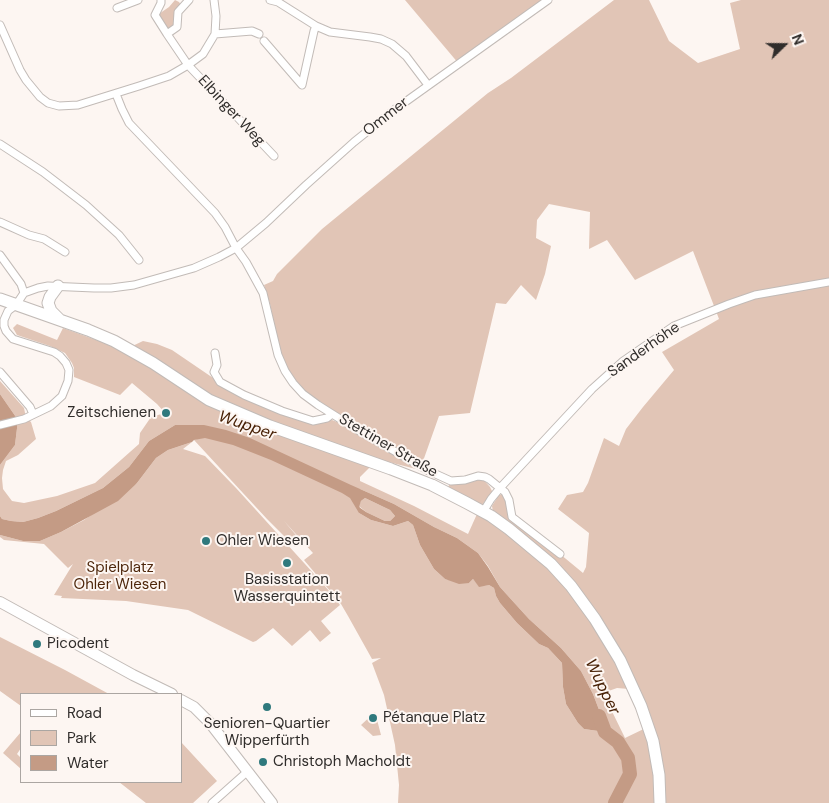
<!DOCTYPE html>
<html>
<head>
<meta charset="utf-8">
<style>
	body { margin:0 }
	#map { position:relative; width:829px; height:803px; overflow:hidden; background:#fdf6f2; font-family:"DM Sans",sans-serif }
	canvas { display:block }
	.legend { position:absolute; left:20px; top:693px; width:162px; height:90px; box-sizing:border-box; background:#fdf6f2; border:1px solid #aba6a2; margin:0; padding:6px 9px; list-style:none; font-size:15px; color:#302d2b }
	.legend li { display:flex; align-items:center; gap:10px; height:25px }
	.legend b { width:25px; border:1px solid #aba6a2 }
	.north { position:absolute; left:759px; top:20px; width:50px; height:50px; -webkit-text-stroke:4px #fdf6f2; paint-order:stroke; rotate:68deg; font-size:14px; font-weight:700; line-height:20px; text-align:center; color:#302d2b }
	.north::after { content:''; display:block; margin:auto; width:18px; height:22px; background:#302d2b; clip-path:polygon(50% 0,100% 100%,50% 72%,0 100%) }
</style>
</head>
<body>
<div id="map">
<canvas width="829" height="803"></canvas>
<ul class="legend">
<li><b style="height:6px;background:#fff"></b>Road</li>
<li><b style="height:14px;background:#e1c5b6"></b>Park</li>
<li><b style="height:14px;background:#c49b85"></b>Water</li>
</ul>
<div class="north">N</div>
</div>
<script>
const ctx = document.querySelector('canvas').getContext('2d');
ctx.lineJoin = 'round';
function fill(path, color) {
  ctx.fillStyle = color;
  ctx.fill(path, 'evenodd');
}
function toPath(rows) {
  const path = new Path2D();
  for (const r of rows) {
    path.moveTo(r[0], r[1]);
    for (let i = 2; i < r.length; i += 2) path.lineTo(r[i], r[i + 1]);
  }
  return path;
}
function strokePath(path, color, width, dash) {
  ctx.strokeStyle = color;
  ctx.lineWidth = width;
  ctx.lineCap = dash ? 'butt' : 'round';
  ctx.setLineDash(dash || []);
  ctx.stroke(path);
}
function write(font, color, halo, rows, align = 'center') {
  ctx.font = font + ' "DM Sans",sans-serif';
  ctx.lineWidth = 4;
  ctx.setLineDash([]);
  ctx.textBaseline = 'middle';
  ctx.strokeStyle = halo;
  ctx.fillStyle = color;
  for (const [text, x, y, turn = 0] of rows) {
    ctx.save();
    ctx.translate(x, y);
    ctx.rotate((+turn || 0) * Math.PI / 180);
    ctx.textAlign = isNaN(turn) ? turn : align;
    if (halo) ctx.strokeText(text, 0, 0);
    ctx.fillText(text, 0, 0);
    ctx.restore();
  }
}
fill(toPath([
	[175,0,179,2,181,5,175,23,169,29,156,16,169,7],
	[405,0,548,0,459,64],
	[614,0,649,0,669,41,698,63,740,49,730,3,741,0,829,0,829,803,398,803,399,785,395,745,384,695,372,663,381,658,372,659,348,616,341,604,304,560,313,553,284,521,301,541,295,547,267,519,194,440,197,439,185,425,175,425,149,441,129,467,103,488,56,511,38,518,23,522,11,521,2,519,0,516,0,465,15,445,18,420,0,394,0,381,24,408,26,418,31,422,36,439,18,455,6,461,3,470,2,478,3,489,12,501,24,503,57,496,95,483,139,444,140,433,151,417,165,413,157,404,132,383,120,395,74,377,74,368,72,363,65,353,50,346,17,335,13,328,17,324,57,340,63,328,124,350,143,341,157,344,172,350,219,382,244,395,282,411,313,421,320,423,332,420,337,422,368,439,416,469,373,458,370,467,360,477,360,481,414,506,468,534,477,514,516,539,554,574,574,597,592,621,616,662,629,689,617,688,603,693,625,738,652,725,641,694,629,669,604,625,590,604,574,584,554,561,537,547,493,512,492,506,499,495,503,494,508,501,509,518,523,526,560,554,583,573,586,567,589,533,558,509,567,495,583,492,588,483,604,438,619,446,626,429,643,407,674,370,662,352,719,319,693,251,635,280,607,240,589,249,590,212,549,204,537,220,536,238,551,246,545,274,536,300,521,285,506,304,496,303,470,413,439,416,422,464,328,407,305,391,298,383,292,376,282,359,279,347,270,304,264,285,273,281,277,274,322,229,488,93,511,78],
	[360,489,394,504,434,527,457,538,478,553,488,566,500,587,509,597,529,619,561,648,581,671,593,694,606,728,605,732,584,729,578,723,566,704,563,687,562,663,548,648,539,644,517,623,500,603,496,596,494,588,489,585,479,586,473,579,469,583,463,583,445,579,434,569,420,545,413,525,408,521,393,526,371,520,359,513,360,507,366,512,385,521,390,521,395,516,390,510,365,498,361,501,359,505],
	[192,442,183,449,205,456,236,488,305,564,331,593,340,605,321,621,331,633,320,642,310,630,292,646,273,628,256,641,253,642,188,610,126,601,61,598,62,596,54,595,73,564,68,568,44,544,4,540,0,537,0,535,23,541,40,541,61,532,84,520,137,483,156,458,168,450],
	[476,478,483,479,490,487,492,491,492,493,481,506,448,488,449,485,452,483],
	[0,637,65,670,109,694,21,694,21,706,0,691],
	[375,712,381,735,373,736,361,725],
	[21,732,21,748,17,754,21,758,21,769,3,753],
	[181,742,217,781,193,803,146,803,119,782,181,782]
]), '#e1c5b6');
fill(toPath([
	[0,394,18,420,15,445,0,465],
	[175,425,204,425,226,430,250,438,351,485,394,504,434,527,457,538,478,553,488,567,500,587,509,597,529,619,561,648,581,671,593,694,606,728,605,732,584,729,578,723,566,704,563,687,562,663,548,648,539,644,517,623,500,603,496,596,494,588,489,585,479,587,473,579,469,583,459,584,445,579,434,569,420,545,413,525,408,521,393,526,371,520,359,513,350,498,342,493,271,460,233,445,205,438,194,440,192,442,168,450,156,458,137,483,118,501,61,532,40,541,23,541,0,535,0,516,2,519,11,521,23,522,38,518,56,511,103,488,129,467,149,441],
	[365,498,390,510,395,516,390,521,385,521,366,512,359,507,361,501]
]), '#c49b85');
strokePath(toPath([
	[599,716,605,732,618,742,628,758,630,774,615,803]
]), '#c49b85', 14);
const minor = toPath([
	[161,0,161,3,155,15,167,34],
	[189,0,178,12,177,27,167,34,188,65,274,156],
	[270,0,278,2,316,26,330,32,370,37,381,39,392,44,406,56,428,85],
	[117,8,138,0],
	[0,25,20,70,26,80,40,97,48,103,59,106,78,105,139,86,169,76,188,65,203,54,215,34,216,16,214,0],
	[215,34,252,31,259,34],
	[264,41,302,85,314,31,316,26],
	[116,94,122,109,129,123,215,213,225,227,236,248,246,262,263,293,278,355,285,371,293,383,303,394,318,405,356,429,429,471,451,481,465,480,478,476,485,477,489,479,500,488,491,499,483,512],
	[0,144,43,172,86,205,119,235,139,260],
	[0,222,29,235,44,239,65,252],
	[0,255,21,284,24,293],
	[215,353,217,365,214,372,220,382,244,395,282,411,313,421,327,418,332,414],
	[0,372,30,407,33,414],
	[0,425,24,419,51,406,62,396,68,381,69,370,66,363,60,356,54,352,13,339,6,331,4,326,4,320,8,311,16,305,24,293,38,288,48,286,94,288,111,288,134,285,194,268,219,257,236,248,266,223,306,185,354,142,394,110,548,0],
	[560,554,512,517,509,500,505,492,500,488,592,389,622,362,674,326,729,304,755,295,829,282],
	[212,803,248,771]
]);
const secondary = toPath([
	[0,602,133,675,172,694],
	[181,700,194,707,210,723,272,803]
]);
const primary = toPath([
	[58,286,50,297,48,303,51,311,59,319],
	[0,299,88,330,114,341,153,363,209,400,270,426,391,469,432,485,467,503,491,516,509,529,551,564,571,586,595,619,620,660,641,706,653,741,659,775,660,803]
]);
strokePath(minor, '#c2bbb7', 9);
strokePath(secondary, '#c2bbb7', 12);
strokePath(primary, '#c2bbb7', 13);
strokePath(minor, '#fff', 7);
strokePath(secondary, '#fff', 10);
strokePath(primary, '#fff', 11);
for (const [x, y, r, color] of [
	[166,413,5,"#2f797d"],
	[206,541,5,"#2f797d"],
	[287,563,5,"#2f797d"],
	[37,644,5,"#2f797d"],
	[267,707,5,"#2f797d"],
	[373,718,5,"#2f797d"],
	[263,762,5,"#2f797d"]
]) {
  const dot = new Path2D();
  dot.arc(x, y, r, 0, 2 * Math.PI);
  ctx.fillStyle = color;
  ctx.fill(dot);
  strokePath(dot, '#fdf6f2', 2);
}
write('15px', '#302d2b', '#fdf6f2', [
	["Elbinger Weg",231,111,47],
	["Ommer",386,117,-38],
	["Sanderhöhe",644,350,-35],
	["Stettiner Straße",388,446,30]
]);
write('15px', '#302d2b', '#fdf6f2', [
	["Zeitschienen",156,413,"right"],
	["Ohler Wiesen",216,541],
	["Basisstation",287,580,"center"],
	["Wasserquintett",287,597,"center"],
	["Picodent",47,644],
	["Pétanque Platz",383,718],
	["Senioren-Quartier",267,724,"center"],
	["Wipperfürth",267,741,"center"],
	["Christoph Macholdt",273,762]
], 'left');
write('15px', '#4e270c', '#fdf6f2', [
	["Spielplatz",120,568],
	["Ohler Wiesen",120,585]
]);
write('italic 16px', '#472005', '#fdf6f2', [
	["Wupper",247,426,19],
	["Wupper",602,687,64]
]);
</script>
</body>
</html>
